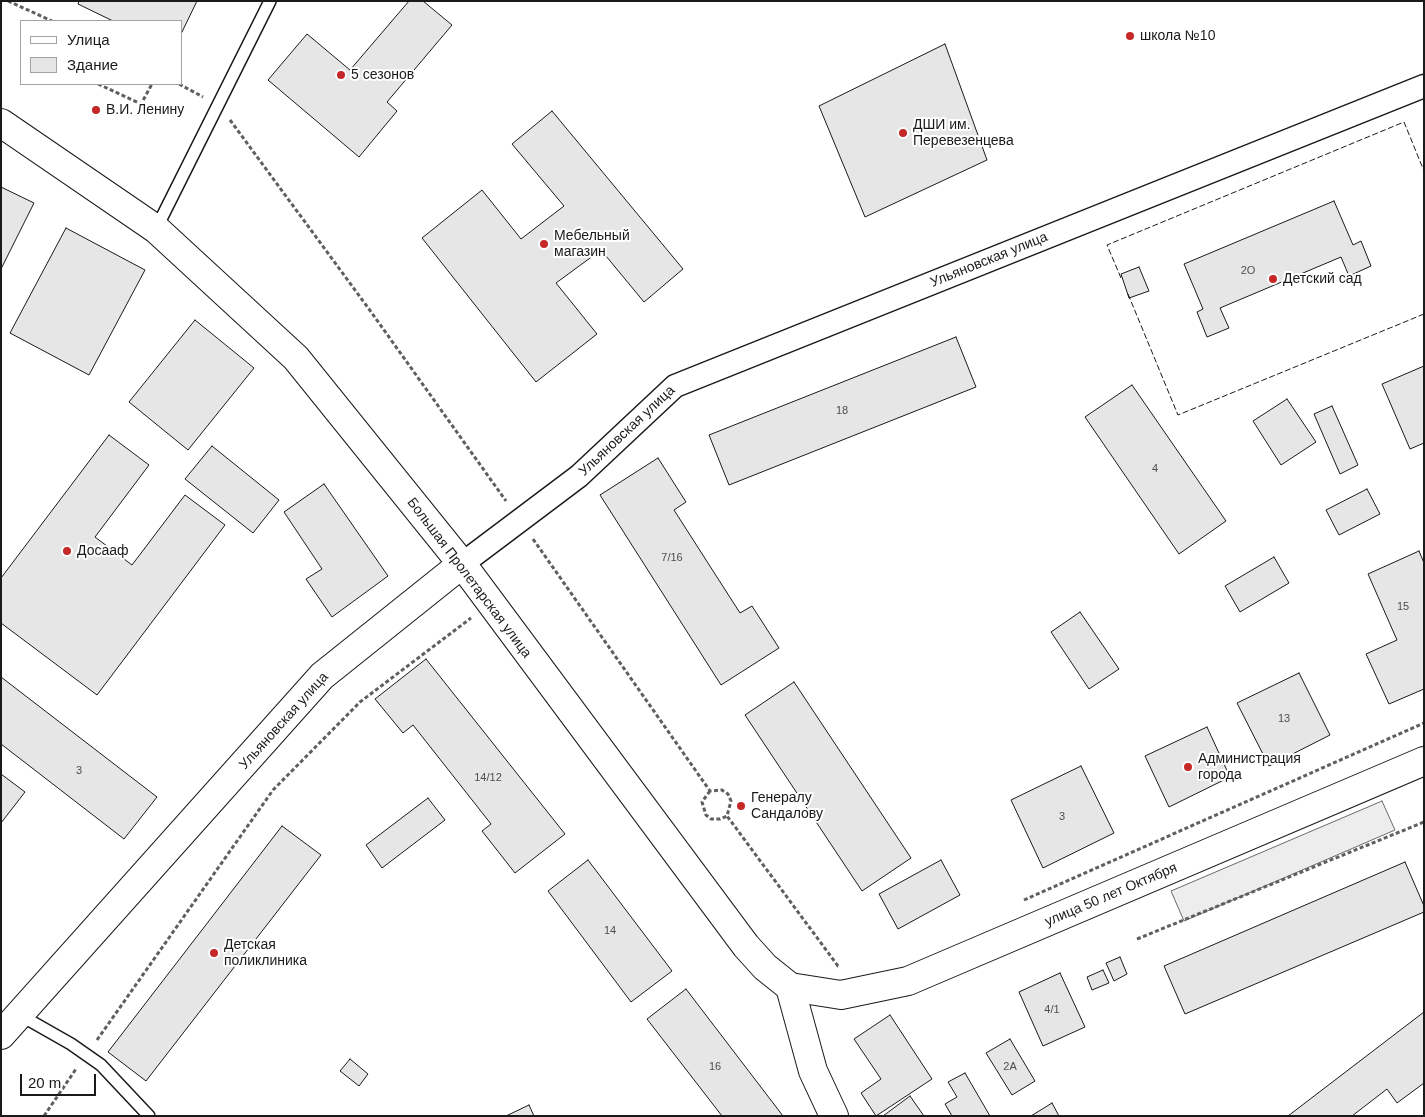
<!DOCTYPE html>
<html>
<head>
<meta charset="utf-8">
<style>
	body { margin:0 }
	#map { position:relative; width:1425px; height:1117px; overflow:hidden; background:#fff; font-family:Arial,sans-serif }
	canvas { display:block }
	.frame { position:absolute; inset:0; border:2px solid #1a1a1a; pointer-events:none }
	.legend { position:absolute; left:20px; top:20px; width:162px; height:65px; box-sizing:border-box; background:#fff; border:1px solid #a3a3a3; margin:0; padding:6px 9px; list-style:none; font-size:15px; color:#1a1a1a }
	.legend li { display:flex; align-items:center; gap:10px; height:25px }
	.legend b { width:25px; border:1px solid #a3a3a3 }
	.scale { position:absolute; left:20px; top:1074px; width:76px; height:22px; box-sizing:border-box; border:2px solid #1a1a1a; border-top:0; padding-left:6px; font-size:15px; line-height:18px; white-space:nowrap; color:#1a1a1a; -webkit-text-stroke:4px #fff; paint-order:stroke }
</style>
</head>
<body>
<div id="map">
<canvas width="1425" height="1117"></canvas>
<div class="frame"></div>
<ul class="legend">
<li><b style="height:6px;background:#fff"></b>Улица</li>
<li><b style="height:14px;background:#e6e6e6"></b>Здание</li>
</ul>
<div class="scale">20 m</div>
</div>
<script>
const ctx = document.querySelector('canvas').getContext('2d');
ctx.lineJoin = 'round';
function fill(path, color) {
  ctx.fillStyle = color;
  ctx.fill(path, 'evenodd');
}
function toPath(rows) {
  const path = new Path2D();
  for (const r of rows) {
    path.moveTo(r[0], r[1]);
    for (let i = 2; i < r.length; i += 2) path.lineTo(r[i], r[i + 1]);
  }
  return path;
}
function strokePath(path, color, width, dash) {
  ctx.strokeStyle = color;
  ctx.lineWidth = width;
  ctx.lineCap = dash ? 'butt' : 'round';
  ctx.setLineDash(dash || []);
  ctx.stroke(path);
}
function write(font, color, halo, rows, align = 'center') {
  ctx.font = font + ' Arial,sans-serif';
  ctx.lineWidth = 4;
  ctx.setLineDash([]);
  ctx.textBaseline = 'middle';
  ctx.strokeStyle = halo;
  ctx.fillStyle = color;
  for (const [text, x, y, turn = 0] of rows) {
    ctx.save();
    ctx.translate(x, y);
    ctx.rotate((+turn || 0) * Math.PI / 180);
    ctx.textAlign = isNaN(turn) ? turn : align;
    if (halo) ctx.strokeText(text, 0, 0);
    ctx.fillText(text, 0, 0);
    ctx.restore();
  }
}
const parking = toPath([
	[1382,801,1395,830,1184,921,1171,891,1382,801]
]);
fill(parking, '#ededed');
strokePath(parking, '#6a6a6a', 1);
const building = toPath([
	[79,1,197,1,181,34,181,21,113,21,78,4,79,1],
	[409,1,423,1,452,25,387,102,397,111,359,157,268,80,307,34,350,70,409,1],
	[945,44,987,160,865,217,819,106,945,44],
	[552,111,683,269,644,302,601,250,556,283,597,334,536,382,422,238,482,190,521,239,564,206,512,144,552,111],
	[1,187,34,203,1,269,1,187],
	[1334,201,1353,245,1361,241,1371,266,1349,276,1341,257,1220,308,1229,328,1207,337,1197,312,1203,309,1184,264,1334,201],
	[66,228,145,270,89,375,10,333,66,228],
	[1139,267,1149,291,1129,298,1121,274,1139,267],
	[195,320,254,368,188,450,129,402,195,320],
	[956,337,976,387,729,485,709,435,956,337],
	[1424,366,1424,443,1410,449,1382,384,1424,366],
	[1132,385,1226,521,1179,554,1085,417,1132,385],
	[1287,399,1316,442,1281,465,1253,421,1287,399],
	[1332,406,1358,465,1340,474,1314,414,1332,406],
	[109,435,149,465,95,537,132,565,185,495,225,525,97,695,1,623,1,578,109,435],
	[212,446,279,500,253,533,185,479,212,446],
	[658,458,686,502,674,510,740,613,752,606,779,648,721,685,600,495,658,458],
	[324,484,388,576,332,617,306,579,322,569,284,512,324,484],
	[1367,489,1380,514,1339,535,1326,510,1367,489],
	[1419,551,1424,563,1424,689,1389,704,1366,654,1397,640,1368,574,1419,551],
	[1274,557,1289,583,1240,612,1225,586,1274,557],
	[1080,612,1119,669,1089,689,1051,632,1080,612],
	[426,659,565,834,515,873,482,831,491,824,413,725,403,733,375,699,426,659],
	[1299,673,1330,735,1269,766,1237,703,1299,673],
	[1,677,157,797,124,839,1,744,1,677],
	[794,682,911,858,862,891,745,715,794,682],
	[1207,727,1230,777,1169,807,1145,756,1207,727],
	[1081,766,1114,833,1043,868,1011,800,1081,766],
	[1,774,25,792,1,823,1,774],
	[428,798,445,820,382,868,366,845,428,798],
	[282,826,321,855,146,1081,108,1052,282,826],
	[588,860,672,971,631,1002,548,891,588,860],
	[941,860,960,895,898,929,879,894,941,860],
	[1405,862,1424,906,1424,912,1185,1014,1164,966,1405,862],
	[1120,957,1127,974,1114,981,1106,963,1120,957],
	[1103,970,1109,983,1092,990,1087,977,1103,970],
	[1060,973,1085,1027,1043,1046,1019,992,1060,973],
	[686,989,783,1116,722,1116,647,1019,686,989],
	[1424,1012,1424,1083,1397,1103,1387,1089,1352,1116,1288,1116,1424,1012],
	[890,1015,932,1079,876,1116,861,1093,881,1079,854,1039,890,1015],
	[1010,1039,1035,1081,1012,1095,986,1053,1010,1039],
	[350,1059,368,1074,359,1086,340,1071,350,1059],
	[965,1073,990,1116,952,1116,945,1104,957,1097,948,1082,965,1073],
	[910,1096,924,1116,883,1116,910,1096],
	[1052,1103,1059,1116,1031,1116,1052,1103],
	[529,1105,534,1116,506,1116,529,1105]
]);
fill(building, '#e6e6e6');
strokePath(building, '#1a1a1a', 1);
const service = toPath([
	[156,229,270,1],
	[20,1015,71,1044,101,1065,149,1116]
]);
const minor = toPath([
	[462,564,579,476,675,386,1424,86]
]);
const tertiary = toPath([
	[1,123,156,229,296,358,462,564],
	[790,987,813,1071,834,1116]
]);
const secondary = toPath([
	[1,1035,322,676,462,564,746,946,765,967,790,987,841,995,908,981,1424,761]
]);
strokePath(service, '#1a1a1a', 14);
strokePath(minor, '#1a1a1a', 25);
strokePath(tertiary, '#1a1a1a', 30);
strokePath(secondary, '#1a1a1a', 30);
strokePath(toPath([
	[8,1,52,21],
	[98,84,141,104,152,84],
	[179,84,203,97],
	[230,120,369,309,506,501],
	[533,539,710,791,722,790,728,794,731,801,727,816,838,966,840,966],
	[710,791,702,802,706,815,711,819,720,819,727,816],
	[1024,900,1424,723],
	[1137,939,1424,822],
	[97,1040,273,790,360,702,471,618],
	[44,1116,76,1069]
]), '#5f5f5f', 3, [4, 2.5]);
strokePath(service, '#fff', 11);
strokePath(minor, '#fff', 22);
strokePath(tertiary, '#fff', 28);
strokePath(secondary, '#fff', 28);
strokePath(toPath([
	[1121,278,1107,245,1404,122,1424,171],
	[1128,294,1178,415,1424,314]
]), '#1a1a1a', 1, [6, 2.5]);
for (const [x, y, r, color] of [
	[1130,36,5,"#c62828"],
	[341,75,5,"#c62828"],
	[96,110,5,"#c62828"],
	[903,133,5,"#c62828"],
	[544,244,5,"#c62828"],
	[1273,279,5,"#c62828"],
	[67,551,5,"#c62828"],
	[1188,767,5,"#c62828"],
	[741,806,5,"#c62828"],
	[214,953,5,"#c62828"]
]) {
  const dot = new Path2D();
  dot.arc(x, y, r, 0, 2 * Math.PI);
  ctx.fillStyle = color;
  ctx.fill(dot);
  strokePath(dot, '#fff', 2);
}
write('11px', '#4d4d4d', null, [
	["2О",1248,271],
	["18",842,411],
	["4",1155,469],
	["7/16",672,558],
	["15",1403,607],
	["13",1284,719],
	["3",79,771],
	["14/12",488,778],
	["3",1062,817],
	["14",610,931],
	["4/1",1052,1010],
	["16",715,1067],
	["2А",1010,1067]
]);
write('14px', '#1a1a1a', '#fff', [
	["школа №10",1140,36],
	["5 сезонов",351,75],
	["В.И. Ленину",106,110],
	["ДШИ им.",913,125],
	["Перевезенцева",913,141],
	["Мебельный",554,236],
	["магазин",554,252],
	["Детский сад",1283,279],
	["Досааф",77,551],
	["Администрация",1198,759],
	["города",1198,775],
	["Генералу",751,798],
	["Сандалову",751,814],
	["Детская",224,945],
	["поликлиника",224,961]
], 'left');
write('14px', '#1a1a1a', '#fff', [
	["Ульяновская улица",989,260,-22],
	["Ульяновская улица",627,431,-43],
	["Большая Пролетарская улица",469,578,53],
	["Ульяновская улица",284,721,-48],
	["улица 50 лет Октября",1111,895,-23]
]);
</script>
</body>
</html>
